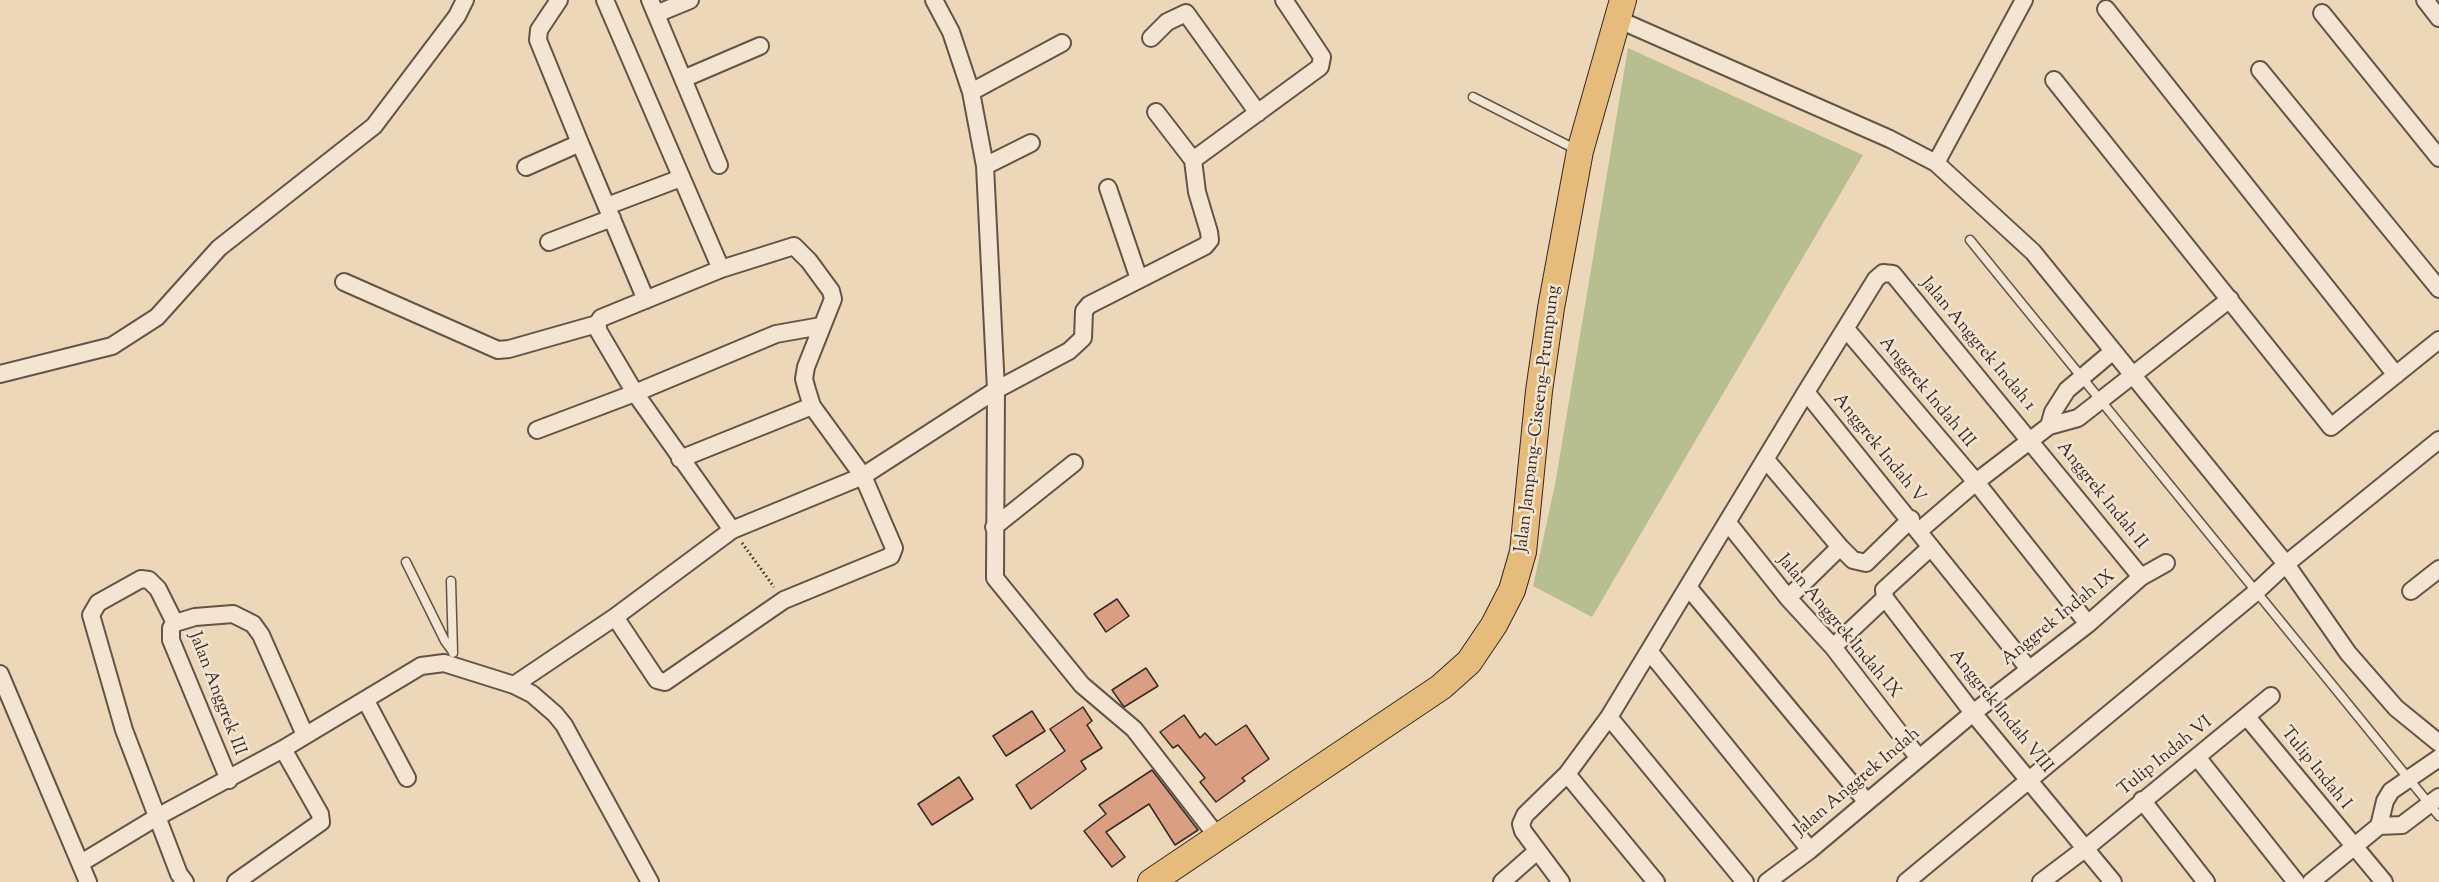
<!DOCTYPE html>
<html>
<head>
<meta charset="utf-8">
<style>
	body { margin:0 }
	canvas { display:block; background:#ecd7b8 }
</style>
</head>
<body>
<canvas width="2439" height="882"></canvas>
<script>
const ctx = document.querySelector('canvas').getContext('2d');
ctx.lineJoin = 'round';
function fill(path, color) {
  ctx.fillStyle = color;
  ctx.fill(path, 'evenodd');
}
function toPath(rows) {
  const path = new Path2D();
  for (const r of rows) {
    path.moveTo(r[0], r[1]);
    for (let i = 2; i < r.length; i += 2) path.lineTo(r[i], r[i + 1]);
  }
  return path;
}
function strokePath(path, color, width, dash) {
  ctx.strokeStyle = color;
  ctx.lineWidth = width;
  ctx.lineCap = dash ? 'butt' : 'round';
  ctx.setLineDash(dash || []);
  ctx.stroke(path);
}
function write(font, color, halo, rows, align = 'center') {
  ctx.font = font + ' "Sorts Mill Goudy",serif';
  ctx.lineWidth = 5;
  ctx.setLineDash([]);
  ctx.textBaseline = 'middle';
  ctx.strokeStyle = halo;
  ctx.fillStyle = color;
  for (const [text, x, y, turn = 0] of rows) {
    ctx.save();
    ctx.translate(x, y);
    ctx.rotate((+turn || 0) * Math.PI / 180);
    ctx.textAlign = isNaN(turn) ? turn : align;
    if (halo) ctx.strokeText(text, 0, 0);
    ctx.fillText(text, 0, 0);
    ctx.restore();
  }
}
fill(toPath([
	[1628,48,1863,155,1592,617,1533,586,1555,485]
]), '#b7be8f');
const building = toPath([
	[1117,599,1129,616,1106,632,1094,614,1117,599],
	[1146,668,1158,686,1124,707,1112,690,1146,668],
	[1083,707,1092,721,1087,725,1102,748,1081,761,1086,769,1031,809,1016,785,1065,751,1050,729,1083,707],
	[1032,711,1045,731,1006,756,993,736,1032,711],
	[1184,715,1200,738,1205,733,1216,745,1246,725,1269,759,1242,778,1245,781,1216,802,1200,782,1205,778,1178,745,1173,748,1160,732,1184,715],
	[1152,770,1198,830,1175,845,1149,804,1106,832,1125,857,1112,867,1084,831,1106,814,1099,805,1152,770],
	[959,777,973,799,932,825,918,804,959,777]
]);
fill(building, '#da9f82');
strokePath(building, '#372923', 1.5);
const service = toPath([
	[1473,97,1577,150],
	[1970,240,2439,816],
	[406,562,445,641,453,652],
	[451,581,453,653]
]);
const minor = toPath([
	[559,0,539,30,538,40,580,143],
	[605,0,721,269],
	[650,0,719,165],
	[934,0,951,32,971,92,985,166,996,390,995,578,1082,685,1134,729,1217,836],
	[2425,0,2439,18],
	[2106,9,2396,375],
	[2322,13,2439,158],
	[656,14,690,0],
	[1617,19,1890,139,1936,163,2033,252,2286,564,2348,653,2396,708,2439,743],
	[1151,38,1167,22,1186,13,1258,113],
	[2260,70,2439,289],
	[683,79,760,46],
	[2054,80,2331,427,2439,340],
	[971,92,1062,43],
	[1156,112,1193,160],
	[1936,163,2024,0],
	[985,166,1031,143],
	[526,167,580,143,646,300],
	[1108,188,1139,279],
	[607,206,681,178],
	[549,242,612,218],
	[344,282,498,350,509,349,597,324],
	[1846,329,1976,482,2088,624],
	[0,374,112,346,157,317,219,248,374,126,457,16,465,0],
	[1806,392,2029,669],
	[2049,426,2053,412,2067,390,2112,352],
	[537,430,635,393,776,334,821,326],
	[680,459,812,406],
	[1767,461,1840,547],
	[1728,523,1788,598,1833,647,1918,757],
	[994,527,1074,463],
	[1919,531,1976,482,2049,426,2078,418,2230,299],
	[1688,587,1866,801],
	[2411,591,2439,569],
	[1788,598,1840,547,1853,560,1866,563,1911,519],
	[1885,598,1973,713,2113,882],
	[615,617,657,680,665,682,784,600,891,556,894,548,863,476,812,406,807,390,804,379,806,367,833,299,831,291,809,261,794,246,721,269,601,318,597,324,599,332,635,393,732,530],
	[175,623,158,589,149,580,141,579,98,603,91,615,124,730,179,874,185,882],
	[175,623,195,617,233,614,253,624,261,635,305,735],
	[175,623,171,628,171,640,229,780],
	[1833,647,1885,598,1884,590,1931,547],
	[1649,651,1810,850],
	[0,674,88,882],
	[514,685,615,617,732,530,863,476,996,390,1069,351,1083,338,1084,311,1089,305,1205,246,1210,240,1209,232,1197,192,1193,160,1320,67,1322,57,1284,0],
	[366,701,407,778],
	[1609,717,1745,882],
	[2247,717,2384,882],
	[2197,757,2296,882],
	[1567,774,1656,882],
	[2142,800,2206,882],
	[2379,826,2402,825,2439,797],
	[81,863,157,817,283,749,421,666,444,663,514,685,532,694,555,714,564,725,650,882],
	[236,882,321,822,320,814,283,749],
	[1502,882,1536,852],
	[1561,882,1523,831,1521,824,1525,815,1567,774,1609,717,1806,392,1876,279,1883,273,1893,274,2141,577],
	[1767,882,1810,850,1973,713,2088,624,2141,577,2166,563],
	[1906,882,2256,592,2286,564,2439,440],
	[2041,882,2086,848,2271,696],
	[2311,882,2379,826,2385,801,2391,791,2439,758]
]);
const primary = toPath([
	[1151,882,1441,687,1469,662,1494,625,1512,590,1523,552,1539,391,1551,308,1580,151,1623,0]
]);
strokePath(service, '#645448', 11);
strokePath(minor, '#645448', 20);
strokePath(primary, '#372923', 28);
strokePath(toPath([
	[742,543,774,587]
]), '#372923', 3, [1.5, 3]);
strokePath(service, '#f3e5d1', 8);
strokePath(minor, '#f3e5d1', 16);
strokePath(primary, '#e6bc7c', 26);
write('18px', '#372923', '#f3e5d1', [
	["Jalan Anggrek Indah 1",1977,345,50],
	["Anggrek Indah III",1926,393,50],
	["Jalan Jampang–Ciseeng–Prumpung",1539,419,-83],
	["Anggrek Indah V",1878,449,51],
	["Anggrek Indah II",2101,496,51],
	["Anggrek Indah IX",2059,619,-39],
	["Jalan Anggrek Indah IX",1838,627,50],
	["Jalan Anggrek III",216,694,69],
	["Anggrek Indah VIII",2000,712,51],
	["Tulip Indah VI",2166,757,-39],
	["Tulip Indah I",2315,769,51],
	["Jalan Anggrek Indah",1858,783,-40]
]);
</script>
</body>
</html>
